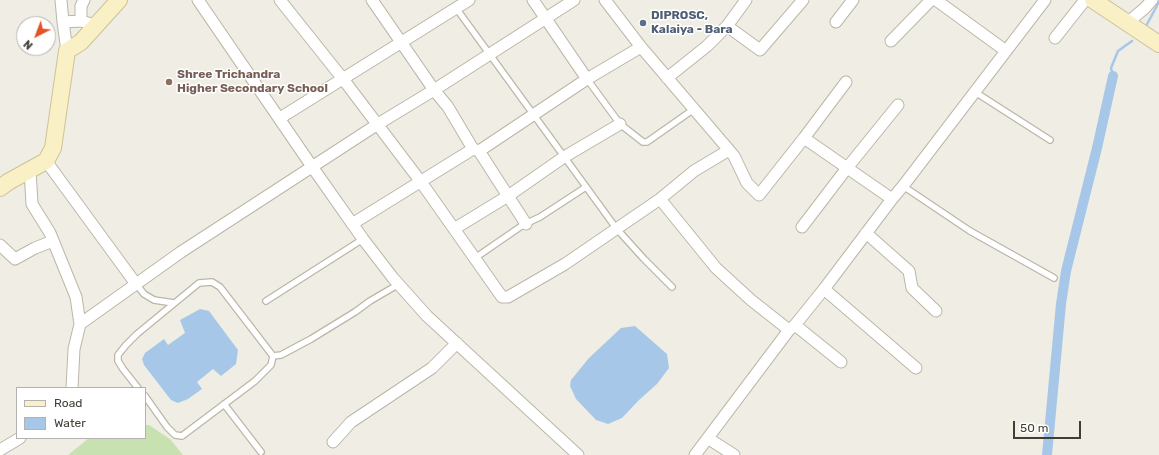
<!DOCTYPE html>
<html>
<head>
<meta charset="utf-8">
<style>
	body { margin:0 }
	#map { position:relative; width:1159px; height:455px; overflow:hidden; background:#f0eee4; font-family:Rubik,sans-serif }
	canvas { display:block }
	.legend { position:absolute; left:16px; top:387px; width:130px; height:52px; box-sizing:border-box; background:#fff; border:1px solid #b3b2ae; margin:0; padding:5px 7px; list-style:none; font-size:12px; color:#423e35 }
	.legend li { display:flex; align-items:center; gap:8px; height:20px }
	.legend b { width:20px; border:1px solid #b3b2ae }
	.north { position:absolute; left:16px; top:16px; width:40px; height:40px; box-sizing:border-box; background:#fff; border:1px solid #b3b2ae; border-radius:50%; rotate:222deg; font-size:11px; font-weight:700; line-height:16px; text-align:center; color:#423e35 }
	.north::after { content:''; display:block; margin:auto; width:14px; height:18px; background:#e45327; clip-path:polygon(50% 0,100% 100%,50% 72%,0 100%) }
	.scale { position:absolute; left:1013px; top:421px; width:68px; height:18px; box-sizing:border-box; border:2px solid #423e35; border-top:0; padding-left:5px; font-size:12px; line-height:14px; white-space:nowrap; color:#423e35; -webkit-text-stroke:3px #fff; paint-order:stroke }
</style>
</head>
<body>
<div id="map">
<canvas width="1159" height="455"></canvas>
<ul class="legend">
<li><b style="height:5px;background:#f9f0c6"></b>Road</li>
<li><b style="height:11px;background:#a6c7e8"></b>Water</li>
</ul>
<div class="north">N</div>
<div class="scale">50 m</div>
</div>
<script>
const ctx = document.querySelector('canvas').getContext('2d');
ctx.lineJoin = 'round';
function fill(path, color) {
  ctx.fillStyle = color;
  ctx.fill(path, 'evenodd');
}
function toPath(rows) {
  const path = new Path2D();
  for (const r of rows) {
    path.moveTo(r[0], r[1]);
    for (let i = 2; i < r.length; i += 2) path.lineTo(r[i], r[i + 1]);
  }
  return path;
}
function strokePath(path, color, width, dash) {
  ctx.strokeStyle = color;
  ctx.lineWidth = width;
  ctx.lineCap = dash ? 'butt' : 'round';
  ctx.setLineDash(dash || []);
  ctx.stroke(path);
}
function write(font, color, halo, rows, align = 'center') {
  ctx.font = font + ' Rubik,sans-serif';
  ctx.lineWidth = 3;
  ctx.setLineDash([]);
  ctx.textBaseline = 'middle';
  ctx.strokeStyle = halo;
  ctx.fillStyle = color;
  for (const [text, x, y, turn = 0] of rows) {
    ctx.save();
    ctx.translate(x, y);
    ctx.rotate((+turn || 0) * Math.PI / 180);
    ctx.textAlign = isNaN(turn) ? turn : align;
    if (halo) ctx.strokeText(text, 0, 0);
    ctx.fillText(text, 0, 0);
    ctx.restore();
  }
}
fill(toPath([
	[145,425,149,425,170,439,183,455,68,455,89,438,145,438]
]), '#c7e1b1');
fill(toPath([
	[200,309,209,311,238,350,236,364,221,376,213,369,197,382,202,389,188,399,178,403,171,400,144,365,142,359,145,353,164,339,168,345,185,333,180,320],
	[635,326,667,354,669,368,657,384,639,400,622,418,608,424,596,420,576,399,570,386,571,380,589,358,621,328]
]), '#a6c7e8');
strokePath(toPath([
	[1146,26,1159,2],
	[1113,76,1111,68,1118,51,1132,41]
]), '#a6c7e8', 2.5);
strokePath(toPath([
	[1047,455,1061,304,1066,271,1097,148,1113,76]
]), '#a6c7e8', 10);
const service = toPath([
	[456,8,616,228,644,259,672,287],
	[587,79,620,124,643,142,647,142,694,109],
	[975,92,1050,140],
	[903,186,970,231,1054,278],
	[475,258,523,225,540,217,586,187],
	[136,284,144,294,154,300,174,303],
	[266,301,363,239],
	[273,356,281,355,311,339,355,312,370,301,399,284],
	[138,388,123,369,118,361,118,355,126,345,137,334,199,283,212,282,220,287,273,356,271,365,255,381,182,436,175,435,167,427,145,396],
	[224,404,261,452]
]);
const minor = toPath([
	[61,0,63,22,67,51],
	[198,0,313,168,363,239,393,278,427,316,578,455],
	[280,0,343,79,421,182,502,297,508,297,565,264,660,199,694,171,729,150],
	[372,0,434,90,448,107,473,149,479,151,526,224],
	[533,0,587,79,641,47],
	[605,0,641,47,734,156,747,183,759,195,804,138,846,82],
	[936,0,1006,51],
	[81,21,81,6,84,0],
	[63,22,81,21,95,25],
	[836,22,853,0],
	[1127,23,1145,8,1152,0],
	[727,26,760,50,803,0],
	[1055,38,1085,0],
	[891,41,931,0],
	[667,78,707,46,727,26,746,0],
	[280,118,469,0],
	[804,138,892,199,903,186,1045,0],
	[479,151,587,79],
	[46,161,136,284],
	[30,170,32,204,50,233,76,297,80,324,74,349,72,388],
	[660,199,716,268,751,300,789,330],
	[352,224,473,149],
	[802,227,847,168,898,105],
	[454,229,508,196,564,157,620,124],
	[866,233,909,271,912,288,936,311],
	[0,245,15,259,35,248,53,241],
	[824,289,916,368],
	[80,324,181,252,378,124,434,90,574,0],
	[795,325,841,362],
	[709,439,734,455],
	[333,442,351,422,432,368,457,343],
	[0,450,20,438],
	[695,455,789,330,795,325,824,289,892,199]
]);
const secondary = toPath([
	[1093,0,1159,44],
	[0,188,8,182,46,161,53,148,67,51,81,42,119,0]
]);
strokePath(service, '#bbb6a8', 8);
strokePath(minor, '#bbb6a8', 13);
strokePath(secondary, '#ccc298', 18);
strokePath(service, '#fff', 5.5);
strokePath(minor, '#fff', 11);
strokePath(secondary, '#f9f0c6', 16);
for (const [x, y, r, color] of [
	[643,23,4,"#5c6f8a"],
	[169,82,4,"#8d6e63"]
]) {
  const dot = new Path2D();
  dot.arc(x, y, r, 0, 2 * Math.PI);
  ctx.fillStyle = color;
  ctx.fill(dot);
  strokePath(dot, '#fff', 1.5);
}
write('bold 12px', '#4e5e75', '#fff', [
	["DIPROSC,",651,16],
	["Kalaiya - Bara",651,30]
], 'left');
write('bold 12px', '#785e54', '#fff', [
	["Shree Trichandra",177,75],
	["Higher Secondary School",177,89]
], 'left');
</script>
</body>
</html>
